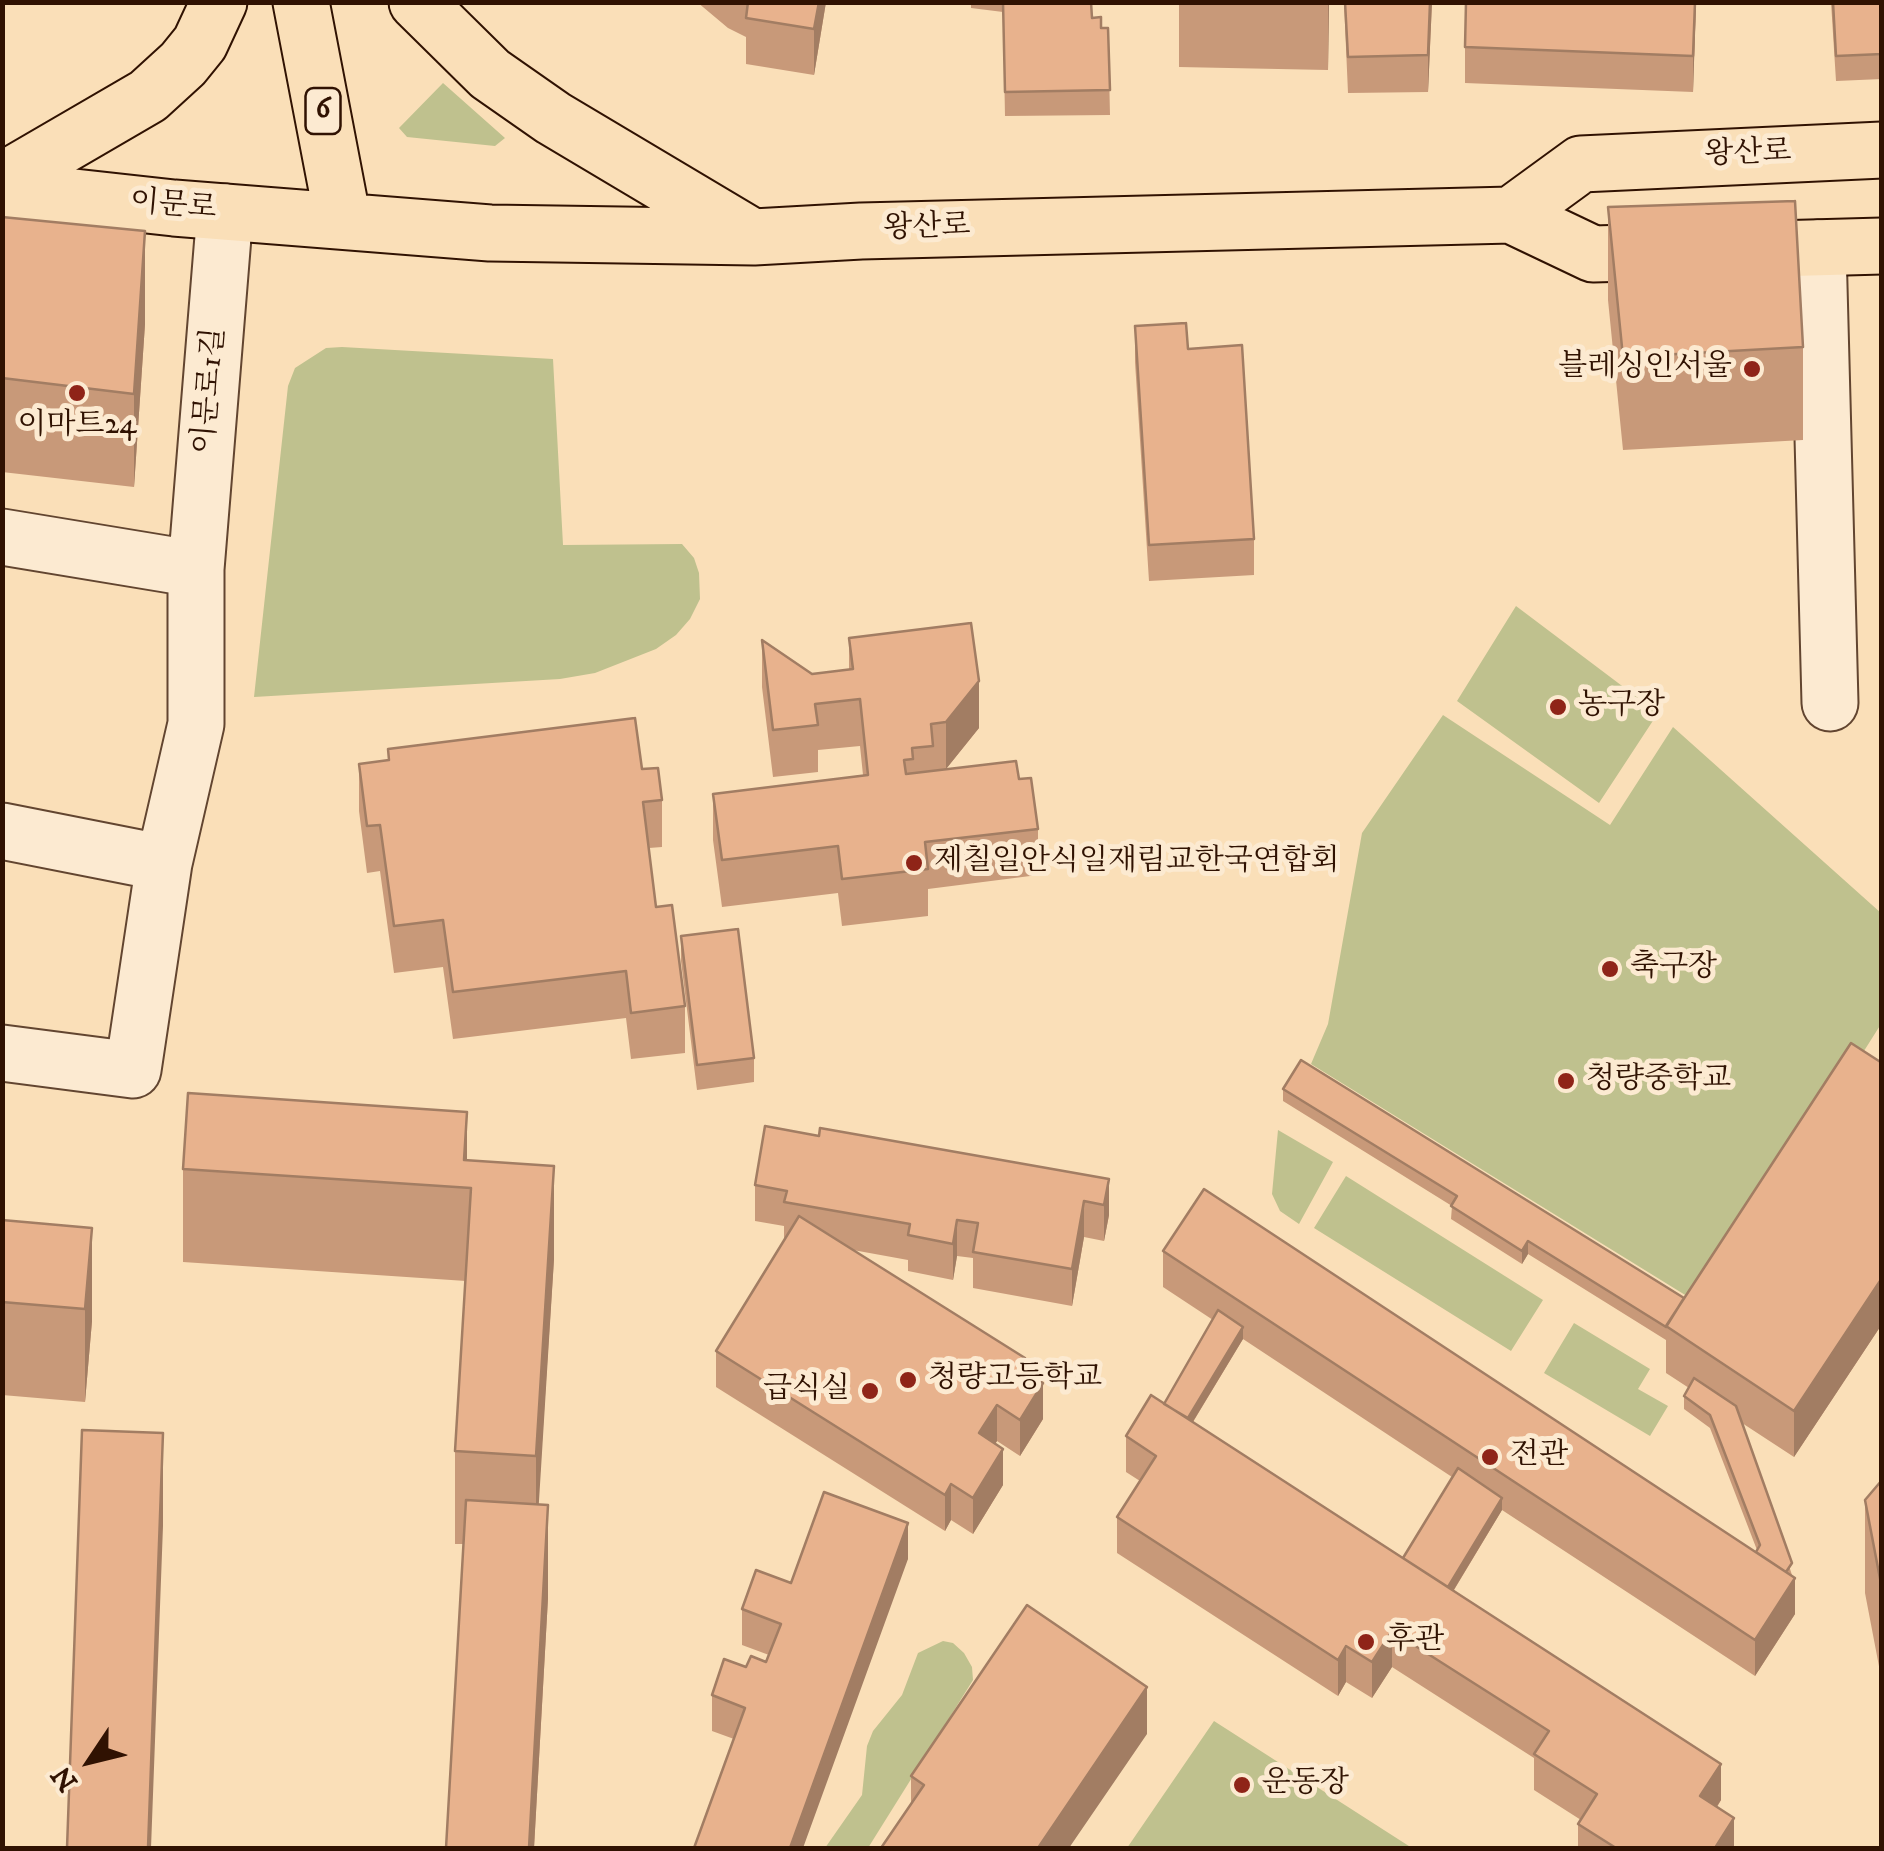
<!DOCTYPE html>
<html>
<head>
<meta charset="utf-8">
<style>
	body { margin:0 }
	#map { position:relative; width:1884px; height:1851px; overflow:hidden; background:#fadfb8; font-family:"IM FELL DW Pica",serif }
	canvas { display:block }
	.frame { position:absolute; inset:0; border:5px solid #301202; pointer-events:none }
	.north { position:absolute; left:40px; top:1711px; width:100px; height:100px; -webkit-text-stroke:8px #fcead1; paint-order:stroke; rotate:235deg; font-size:28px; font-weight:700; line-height:40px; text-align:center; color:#301202 }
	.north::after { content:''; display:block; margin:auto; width:35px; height:45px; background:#301202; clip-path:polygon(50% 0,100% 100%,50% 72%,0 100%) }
</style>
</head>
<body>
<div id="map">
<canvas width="1884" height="1851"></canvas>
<div class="frame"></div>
<div class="north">N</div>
</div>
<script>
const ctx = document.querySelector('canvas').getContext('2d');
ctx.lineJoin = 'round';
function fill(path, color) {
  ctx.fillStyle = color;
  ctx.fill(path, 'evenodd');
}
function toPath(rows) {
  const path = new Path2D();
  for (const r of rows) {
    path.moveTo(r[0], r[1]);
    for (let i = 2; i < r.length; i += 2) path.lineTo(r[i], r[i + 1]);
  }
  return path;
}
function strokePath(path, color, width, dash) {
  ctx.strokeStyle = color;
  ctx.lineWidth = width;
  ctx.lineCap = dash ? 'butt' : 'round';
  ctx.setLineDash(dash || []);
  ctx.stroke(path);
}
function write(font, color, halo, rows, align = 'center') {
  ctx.font = font + ' "IM FELL DW Pica","Noto Serif KR",serif';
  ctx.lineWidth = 10;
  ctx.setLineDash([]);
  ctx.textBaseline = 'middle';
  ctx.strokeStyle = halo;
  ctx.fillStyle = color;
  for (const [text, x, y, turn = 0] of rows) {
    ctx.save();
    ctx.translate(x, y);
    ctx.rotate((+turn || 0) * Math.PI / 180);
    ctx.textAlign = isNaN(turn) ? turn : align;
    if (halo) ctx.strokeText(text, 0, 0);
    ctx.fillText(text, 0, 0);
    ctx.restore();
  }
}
fill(toPath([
	[443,83,505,138,495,146,407,137,399,128],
	[342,347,553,359,563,545,682,544,694,558,699,573,700,599,690,619,676,635,656,649,595,673,560,679,254,697,288,386,295,368,326,348],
	[1516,606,1658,713,1599,803,1457,701],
	[1443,715,1610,825,1673,727,1881,913,1881,1024,1703,1306,1311,1064,1328,1024,1362,833],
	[1278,1130,1333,1162,1299,1224,1280,1211,1272,1194],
	[1346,1176,1543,1300,1511,1351,1314,1228],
	[1574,1323,1650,1369,1638,1389,1668,1406,1650,1436,1544,1373],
	[943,1641,953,1643,964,1653,972,1667,973,1680,868,1848,825,1848,862,1795,867,1746,873,1731,902,1695,918,1653],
	[1214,1721,1412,1848,1127,1848]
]), '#bfc18e');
const minor = toPath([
	[1818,248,1830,703],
	[2,537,196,569],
	[2,831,164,863],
	[2,1053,133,1070,164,863,196,724,196,569,225,212]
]);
const major = toPath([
	[301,2,343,221],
	[417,2,490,74,553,118,751,236],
	[2,181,148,96,183,64,200,43,219,2],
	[2,189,174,208,490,233,754,237,861,231,1511,215,1593,254,1882,246],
	[1511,215,1581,164,1882,150]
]);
strokePath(minor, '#624530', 59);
strokePath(major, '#301202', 59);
strokePath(minor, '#fcead1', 55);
strokePath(major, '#fadfb8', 55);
fill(toPath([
	[697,2,826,2,814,75,746,64,746,37,728,28],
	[971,2,1091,2,1092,18,1101,28,1108,28,1110,115,1005,116,1003,12,971,8],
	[1179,2,1329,2,1328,70,1179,67],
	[1344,2,1432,2,1428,92,1348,93],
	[1696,2,1693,92,1465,83,1465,47],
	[1831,2,1882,2,1882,79,1836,81],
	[1608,207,1803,347,1803,440,1623,450,1608,300],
	[2,217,145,324,134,487,2,472],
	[1135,326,1188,349,1254,539,1254,575,1149,581,1135,362],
	[849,638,979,728,946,769,1019,779,1038,829,1038,875,928,889,928,916,842,926,838,893,722,907,713,840,713,794,863,775,860,746,818,750,818,772,773,777,762,687,762,640,812,674,849,669],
	[388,749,642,769,662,800,662,847,649,848,656,907,685,1006,685,1053,631,1059,626,1018,453,1039,443,967,394,973,380,871,367,873,359,811,359,764,388,760],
	[681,936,754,1058,754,1082,697,1090,681,961],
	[1882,1063,1882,1324,1794,1457,1742,1423,1792,1575,1795,1614,1755,1676,1502,1510,1454,1590,1721,1800,1717,1807,1734,1848,1578,1848,1578,1824,1581,1820,1534,1790,1534,1758,1392,1667,1372,1698,1346,1682,1338,1696,1117,1553,1117,1517,1140,1481,1126,1472,1126,1436,1164,1404,1213,1320,1163,1287,1163,1251,1756,1552,1757,1550,1710,1428,1684,1409,1684,1396,1689,1388,1666,1373,1666,1340,1528,1254,1522,1264,1451,1219,1452,1206,1283,1101,1283,1089,1684,1298],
	[1243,1339,1452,1477,1403,1558,1193,1422],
	[819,1136,1109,1179,1109,1215,1104,1241,1084,1237,1072,1306,973,1288,973,1258,957,1256,953,1280,908,1271,908,1260,853,1250,1025,1372,1043,1419,1020,1456,997,1441,995,1444,1003,1485,973,1534,951,1520,945,1531,716,1387,716,1351,786,1238,784,1238,784,1226,755,1221,755,1185],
	[467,1160,554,1259,538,1504,548,1598,534,1848,446,1848,463,1544,455,1544,455,1451,466,1281,183,1262,183,1169],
	[2,1220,92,1228,92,1321,85,1402,2,1395],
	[1882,1480,1882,1682,1865,1593,1865,1500],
	[908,1559,734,1739,712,1731,712,1695,746,1667,766,1662,769,1655,742,1645,742,1609,791,1583],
	[1147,1734,911,1804,911,1776]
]), '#c89979');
fill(toPath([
	[819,2,826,2,814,75,814,29],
	[1328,2,1329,2,1328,70],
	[1430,2,1432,2,1428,92,1428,55],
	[1695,2,1696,2,1693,92,1693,56],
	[145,231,145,324,134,487,134,394],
	[979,681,979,728,946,769,946,722],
	[467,1112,467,1188,464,1160],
	[554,1166,554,1259,536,1549,536,1456],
	[1109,1179,1109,1215,1104,1241,1104,1205],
	[1084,1201,1084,1237,1072,1306,1072,1269],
	[957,1220,957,1256,953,1280,953,1244],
	[92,1228,92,1321,85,1402,85,1309],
	[1528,1241,1528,1254,1522,1264,1522,1251],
	[1882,1278,1882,1324,1794,1457,1794,1411],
	[1243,1327,1243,1339,1177,1448,1177,1436],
	[1025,1358,1025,1394,1019,1368],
	[1043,1383,1043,1419,1020,1456,1020,1420],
	[997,1405,997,1441,979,1469,979,1433],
	[163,1433,163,1526,151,1848,148,1848],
	[1003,1449,1003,1485,973,1534,973,1498],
	[951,1484,951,1520,945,1531,945,1495],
	[1502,1498,1502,1510,1438,1616,1438,1604],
	[548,1505,548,1598,534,1848,529,1848],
	[908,1523,908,1559,803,1848,790,1848],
	[1795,1578,1795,1614,1755,1676,1755,1640],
	[1392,1631,1392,1667,1372,1698,1372,1662],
	[1346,1646,1346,1682,1338,1696,1338,1660],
	[1147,1687,1147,1734,1069,1848,1038,1848],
	[1721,1764,1721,1800,1700,1832,1700,1796],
	[1734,1818,1734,1848,1715,1848]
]), '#a27d63');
const building = toPath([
	[748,2,819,2,814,29,746,18,748,2],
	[1003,2,1091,2,1092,18,1101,17,1101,28,1108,28,1110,90,1005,92,1003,2],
	[1345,2,1430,2,1428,55,1348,57,1345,2],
	[1466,2,1695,2,1693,56,1465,47,1466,2],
	[1833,2,1882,2,1882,54,1836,56,1833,2],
	[1795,201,1803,347,1623,357,1608,207,1795,201],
	[2,217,145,231,134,394,2,378,2,217],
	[1186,323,1188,349,1242,345,1254,539,1149,545,1135,326,1186,323],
	[971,623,979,681,946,722,931,724,933,746,912,748,913,759,904,760,906,774,1016,761,1019,779,1031,778,1038,829,925,842,928,869,842,879,838,846,722,860,713,794,868,775,860,699,815,704,818,725,773,730,762,640,812,674,853,669,849,638,971,623],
	[635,718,642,769,658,768,662,800,643,802,656,907,672,905,685,1006,631,1013,626,971,453,992,443,920,394,926,380,825,367,826,359,764,389,760,388,749,635,718],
	[738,929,754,1058,697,1065,681,936,738,929],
	[1851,1043,1882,1063,1882,1278,1794,1411,1666,1326,1851,1043],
	[1301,1060,1684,1298,1666,1327,1528,1241,1522,1251,1451,1206,1457,1196,1283,1089,1301,1060],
	[188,1093,467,1112,464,1160,554,1166,536,1456,455,1451,471,1188,183,1169,188,1093],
	[765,1126,819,1136,820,1128,1109,1179,1104,1205,1084,1201,1072,1269,973,1252,978,1223,957,1220,953,1244,908,1235,910,1224,784,1202,787,1191,755,1185,765,1126],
	[1204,1189,1795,1578,1755,1640,1163,1251,1204,1189],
	[799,1216,1025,1358,1019,1368,1043,1383,1020,1420,997,1405,979,1433,1003,1449,973,1498,951,1484,945,1495,716,1351,799,1216],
	[2,1220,92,1228,85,1309,2,1302,2,1220],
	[1218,1310,1243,1327,1188,1418,1164,1404,1218,1310],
	[1694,1378,1736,1406,1792,1563,1786,1572,1756,1552,1760,1545,1710,1415,1684,1396,1694,1378],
	[1151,1395,1721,1764,1700,1796,1734,1818,1715,1848,1616,1848,1578,1824,1597,1794,1534,1754,1549,1731,1392,1631,1372,1662,1346,1646,1338,1660,1117,1517,1156,1456,1126,1436,1151,1395],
	[82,1430,163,1433,148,1848,67,1848,82,1430],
	[1458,1468,1502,1498,1448,1587,1403,1558,1458,1468],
	[1882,1480,1882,1589,1865,1500,1882,1480],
	[824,1492,908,1523,790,1848,694,1848,745,1708,712,1695,724,1659,746,1667,751,1656,766,1662,781,1624,742,1609,756,1570,791,1583,824,1492],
	[466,1500,548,1505,529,1848,446,1848,466,1500],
	[1027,1605,1147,1687,1038,1848,881,1848,924,1785,911,1776,1027,1605]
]);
fill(building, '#e8b28d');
strokePath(building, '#a27d63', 2.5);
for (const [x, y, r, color] of [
	[1752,369,10,"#8f2418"],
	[77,393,10,"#8f2418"],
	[1558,707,10,"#8f2418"],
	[914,863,10,"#8f2418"],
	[1610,969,10,"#8f2418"],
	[1566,1081,10,"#8f2418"],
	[908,1380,10,"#8f2418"],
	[870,1391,10,"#8f2418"],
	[1490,1457,10,"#8f2418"],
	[1366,1642,10,"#8f2418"],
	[1242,1785,10,"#8f2418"]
]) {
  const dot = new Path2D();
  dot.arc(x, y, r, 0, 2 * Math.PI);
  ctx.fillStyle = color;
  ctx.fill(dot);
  strokePath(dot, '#fcead1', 4);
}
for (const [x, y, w] of [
	[323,111,35]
]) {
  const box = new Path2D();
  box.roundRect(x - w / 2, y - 23, w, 46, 8);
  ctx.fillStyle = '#fcead1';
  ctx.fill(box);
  strokePath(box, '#301202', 2.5);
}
write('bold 28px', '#301202', null, [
	["6",323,111]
]);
write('30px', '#301202', '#fcead1', [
	["왕산로",1748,155,-2],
	["이문로",173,207,5],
	["왕산로",927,229,-2],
	["이문로1길",211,391,-85]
]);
write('30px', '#301202', '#fcead1', [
	["블레싱인서울",1732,369,"right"],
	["이마트24",77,427,"center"],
	["농구장",1578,707],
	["제칠일안식일재림교한국연합회",934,863],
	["축구장",1630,969],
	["청량중학교",1586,1081],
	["청량고등학교",928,1380],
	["급식실",850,1391,"right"],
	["전관",1510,1457],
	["후관",1386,1642],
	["운동장",1262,1785]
], 'left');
</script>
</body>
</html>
